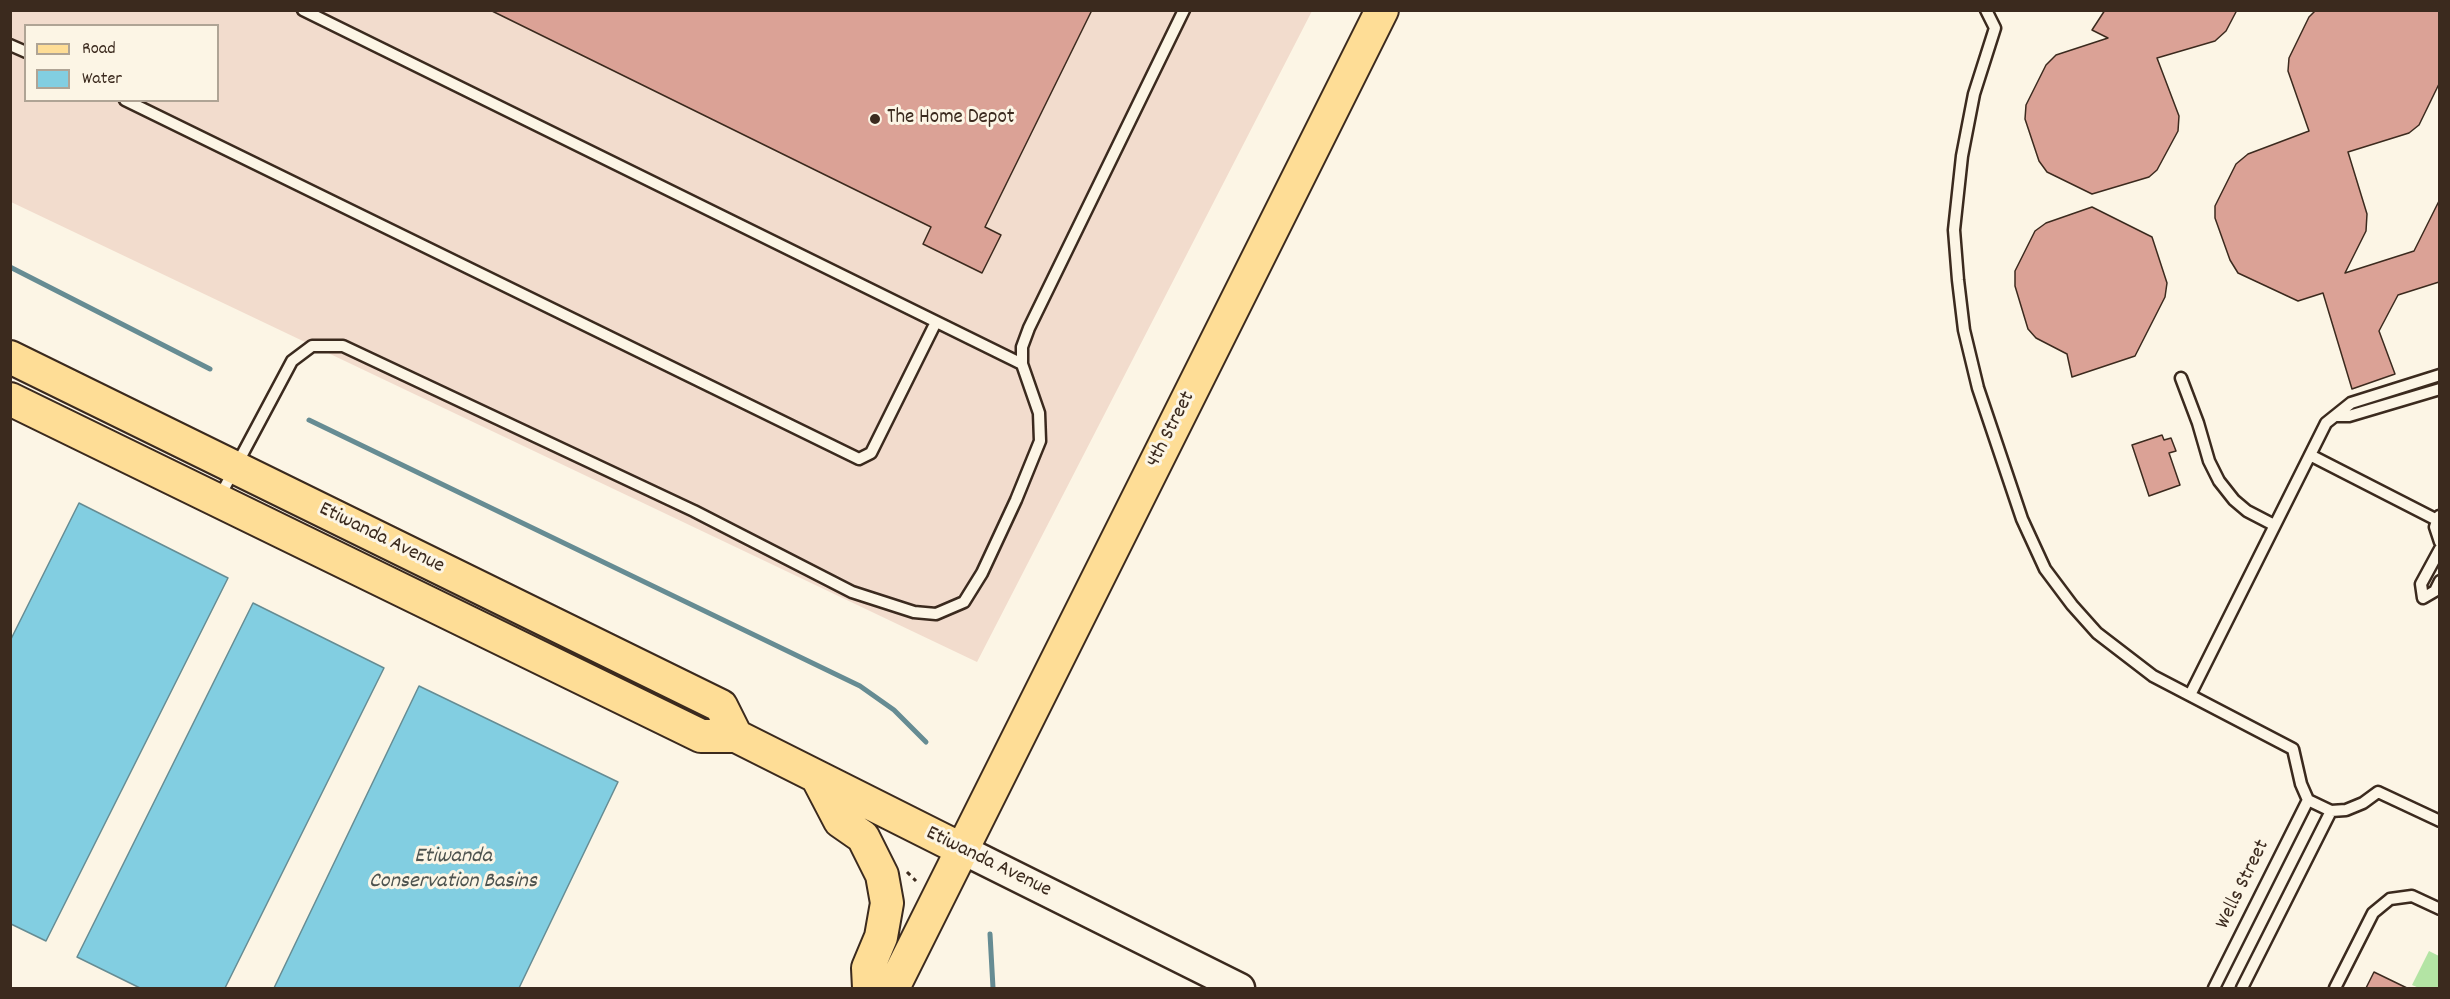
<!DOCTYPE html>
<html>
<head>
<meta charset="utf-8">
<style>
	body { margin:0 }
	#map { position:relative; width:2450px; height:999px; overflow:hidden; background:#fcf5e5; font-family:Dekko,sans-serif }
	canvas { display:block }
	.frame { position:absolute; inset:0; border:12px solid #3b2a1e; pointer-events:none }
	.legend { position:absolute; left:24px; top:24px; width:195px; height:78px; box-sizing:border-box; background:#fcf5e5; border:2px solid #afa495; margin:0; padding:8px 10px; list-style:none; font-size:18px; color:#3b2a1e }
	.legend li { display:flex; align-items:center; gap:12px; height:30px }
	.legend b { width:30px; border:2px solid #afa495 }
</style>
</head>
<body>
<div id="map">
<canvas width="2450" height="999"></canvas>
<div class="frame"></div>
<ul class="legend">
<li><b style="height:8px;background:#fedd96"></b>Road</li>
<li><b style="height:16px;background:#82cee1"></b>Water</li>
</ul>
</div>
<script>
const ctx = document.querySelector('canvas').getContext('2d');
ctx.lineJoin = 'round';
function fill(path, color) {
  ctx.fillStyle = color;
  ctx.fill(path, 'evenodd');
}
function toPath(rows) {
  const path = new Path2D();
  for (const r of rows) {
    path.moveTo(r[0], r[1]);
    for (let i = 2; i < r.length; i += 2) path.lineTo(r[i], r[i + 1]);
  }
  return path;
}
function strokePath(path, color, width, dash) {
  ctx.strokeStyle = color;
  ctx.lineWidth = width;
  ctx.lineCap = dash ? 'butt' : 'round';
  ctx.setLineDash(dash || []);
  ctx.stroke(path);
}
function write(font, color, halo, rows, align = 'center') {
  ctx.font = font + ' Dekko,sans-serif';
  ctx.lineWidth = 6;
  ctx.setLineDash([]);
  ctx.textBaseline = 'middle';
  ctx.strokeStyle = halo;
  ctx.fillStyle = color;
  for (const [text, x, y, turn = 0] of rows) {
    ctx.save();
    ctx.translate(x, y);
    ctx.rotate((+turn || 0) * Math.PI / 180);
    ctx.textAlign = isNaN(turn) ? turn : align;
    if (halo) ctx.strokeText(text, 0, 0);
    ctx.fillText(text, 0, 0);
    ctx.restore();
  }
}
fill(toPath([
	[10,11,1312,11,977,662,11,202],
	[26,26,218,26,218,100,26,100]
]), '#f2dccd');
fill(toPath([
	[2429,951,2439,956,2439,988,2419,988,2412,985]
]), '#b3e4a4');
const water = toPath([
	[79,503,228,578,46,941,11,924,11,639,79,503],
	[253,603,384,668,225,988,140,988,77,957,253,603],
	[419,686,618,782,519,988,274,988,419,686]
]);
fill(water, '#82cee1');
strokePath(water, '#668c93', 1.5);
strokePath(toPath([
	[10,267,210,369],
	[309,420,860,686,894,710,926,742],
	[990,934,993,988]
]), '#668c93', 5);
const building = toPath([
	[490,10,1092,10,985,227,1001,235,982,273,923,244,931,227,490,10],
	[2105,10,2237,10,2226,31,2215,41,2157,58,2179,116,2178,131,2157,170,2149,177,2092,194,2047,172,2039,161,2025,119,2026,105,2046,65,2056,55,2108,38,2092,30,2105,10],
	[2316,10,2439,10,2439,84,2419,125,2409,133,2348,152,2367,214,2366,231,2345,273,2414,251,2439,201,2439,282,2398,295,2379,331,2395,374,2352,389,2323,293,2298,301,2238,273,2230,260,2215,218,2215,206,2236,164,2248,154,2309,131,2288,71,2289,58,2309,17,2316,10],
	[2092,207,2152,237,2167,283,2165,297,2135,356,2072,377,2067,354,2036,338,2028,329,2015,286,2015,271,2035,231,2046,223,2092,207],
	[2162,435,2164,440,2171,438,2176,451,2169,453,2180,485,2149,496,2132,445,2162,435],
	[2374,972,2407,988,2366,988,2374,972]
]);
fill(building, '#dba296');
strokePath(building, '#3b2a1e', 1.5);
const lane = toPath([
	[303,10,1022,364],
	[1986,10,1995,28,1974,94,1962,156,1954,230,1958,280,1964,330,1978,388,2022,519,2045,569,2072,605,2097,633,2153,676,2293,749,2301,784,2308,800,2331,811,2346,810,2363,803,2378,792,2440,821],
	[10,45,26,52],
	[125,100,859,459,871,453,936,322],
	[2181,378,2198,423,2209,461,2219,481,2234,500,2247,511,2274,525],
	[2337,416,2349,416,2440,389],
	[2310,455,2437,520],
	[219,498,292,361,312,346,343,346,694,511,852,592,914,612,936,614,964,602,982,573,1016,500,1040,441,1039,413,1022,364,1022,347,1029,328,1184,10],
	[2439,516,2435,527,2440,542],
	[2440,549,2421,584,2423,598,2435,591,2440,581],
	[2190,695,2326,423,2351,403,2440,375],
	[2214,988,2308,800],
	[2242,988,2331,811],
	[2335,988,2373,913,2390,899,2412,896,2440,909]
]);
const secondary = toPath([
	[961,849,1240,988]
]);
const primary = toPath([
	[10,357,721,706,736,736],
	[10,399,701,736,736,736,961,849],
	[817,777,840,821,863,837,882,875,887,903,881,937,868,968,869,988],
	[893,988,1382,10]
]);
strokePath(lane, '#3b2a1e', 15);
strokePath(secondary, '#3b2a1e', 33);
strokePath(primary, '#3b2a1e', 36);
strokePath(toPath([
	[907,872,916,881]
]), '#3b2a1e', 3, [4.5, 4.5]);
strokePath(lane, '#fcf5e5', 10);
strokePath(secondary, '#fcf5e5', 28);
strokePath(primary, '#fedd96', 32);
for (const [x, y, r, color] of [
	[875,119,6,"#3b2a1e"]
]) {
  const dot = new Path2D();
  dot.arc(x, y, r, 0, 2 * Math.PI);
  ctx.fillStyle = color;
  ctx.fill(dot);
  strokePath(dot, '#fcf5e5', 2);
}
write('21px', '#3b2a1e', '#fcf5e5', [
	["The Home Depot",887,119]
], 'left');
write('21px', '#3b2a1e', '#fcf5e5', [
	["4th Street",1172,430,-63],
	["Etiwanda Avenue",381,539,26],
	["Etiwanda Avenue",988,863,26],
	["Wells Street",2244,885,-64]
]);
write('italic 22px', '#4d534f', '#fcf5e5', [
	["Etiwanda",453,858],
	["Conservation Basins",453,883]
]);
</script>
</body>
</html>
